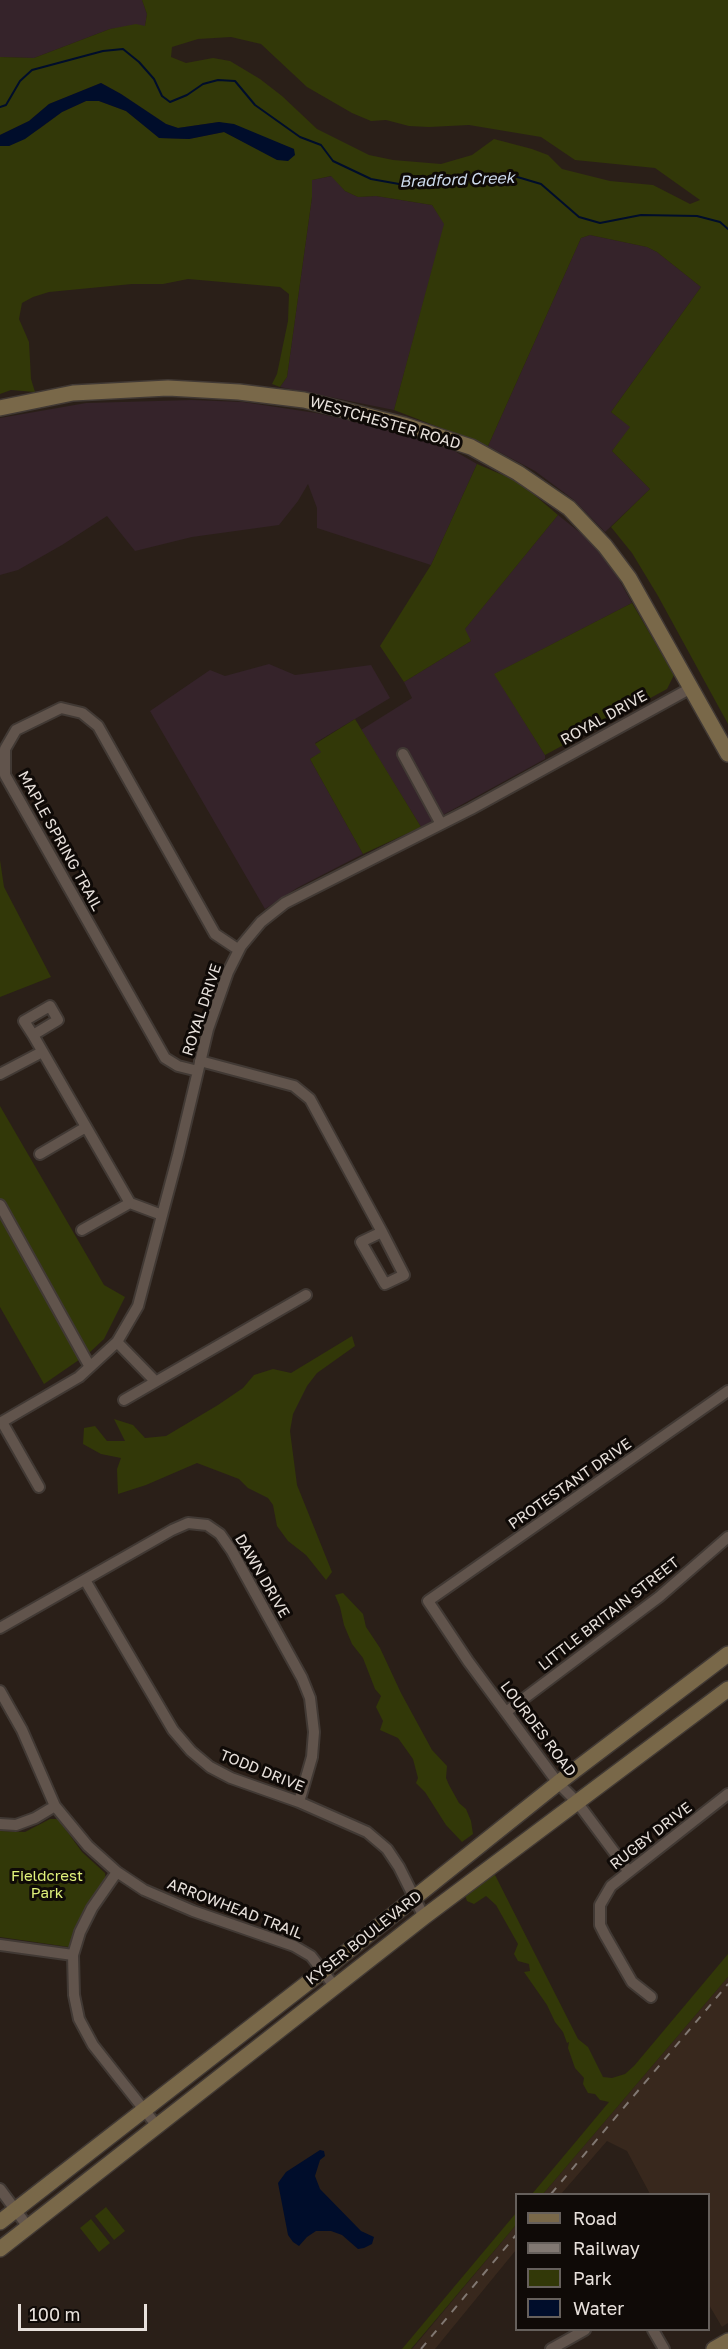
<!DOCTYPE html>
<html>
<head>
<meta charset="utf-8">
<style>
	body { margin:0 }
	#map { position:relative; width:728px; height:2349px; overflow:hidden; background:#2a1f18; font-family:"Golos Text",sans-serif }
	canvas { display:block }
	.legend { position:absolute; left:515px; top:2193px; width:195px; height:138px; box-sizing:border-box; background:#0f0a07; border:2px solid #66605c; margin:0; padding:8px 10px; list-style:none; font-size:18px; color:#e8e1dc }
	.legend li { display:flex; align-items:center; gap:12px; height:30px }
	.legend b { width:30px; border:2px solid #66605c }
	.scale { position:absolute; left:18px; top:2304px; width:129px; height:27px; box-sizing:border-box; border:3px solid #e8e1dc; border-top:0; padding-left:8px; font-size:18px; line-height:21px; white-space:nowrap; color:#e8e1dc; -webkit-text-stroke:4px #0f0a07; paint-order:stroke }
</style>
</head>
<body>
<div id="map">
<canvas width="728" height="2349"></canvas>
<ul class="legend">
<li><b style="height:8px;background:#796849"></b>Road</li>
<li><b style="height:8px;background:#817872"></b>Railway</li>
<li><b style="height:16px;background:#323808"></b>Park</li>
<li><b style="height:16px;background:#000d2b"></b>Water</li>
</ul>
<div class="scale">100 m</div>
</div>
<script>
const ctx = document.querySelector('canvas').getContext('2d');
ctx.lineJoin = 'round';
function fill(path, color) {
  ctx.fillStyle = color;
  ctx.fill(path, 'evenodd');
}
function toPath(rows) {
  const path = new Path2D();
  for (const r of rows) {
    path.moveTo(r[0], r[1]);
    for (let i = 2; i < r.length; i += 2) path.lineTo(r[i], r[i + 1]);
  }
  return path;
}
function strokePath(path, color, width, dash) {
  ctx.strokeStyle = color;
  ctx.lineWidth = width;
  ctx.lineCap = dash ? 'butt' : 'round';
  ctx.setLineDash(dash || []);
  ctx.stroke(path);
}
function write(font, color, halo, rows, align = 'center') {
  ctx.font = font + ' "Golos Text",sans-serif';
  ctx.lineWidth = 6;
  ctx.setLineDash([]);
  ctx.textBaseline = 'middle';
  ctx.strokeStyle = halo;
  ctx.fillStyle = color;
  for (const [text, x, y, turn = 0] of rows) {
    ctx.save();
    ctx.translate(x, y);
    ctx.rotate((+turn || 0) * Math.PI / 180);
    ctx.textAlign = isNaN(turn) ? turn : align;
    if (halo) ctx.strokeText(text, 0, 0);
    ctx.fillText(text, 0, 0);
    ctx.restore();
  }
}
fill(toPath([
	[0,0,142,0,147,14,145,26,110,29,34,58,0,57],
	[332,176,345,191,358,197,376,196,432,205,445,224,394,410,280,387,287,377,312,197,312,180],
	[590,235,647,247,657,252,701,287,611,412,631,427,612,451,650,489,605,532,574,500,535,471,488,446,581,238],
	[192,400,243,402,316,413,410,434,451,449,477,464,431,565,317,528,317,508,308,484,298,501,279,525,192,537,135,551,107,516,62,545,18,570,0,575,0,418,86,403],
	[558,515,588,539,613,569,632,603,495,674,545,755,545,759,421,827,361,730,412,698,404,682,471,641,464,630],
	[269,664,295,675,371,665,390,698,315,743,322,752,310,759,363,854,297,888,265,909,150,711,210,670,225,676]
]), '#35232a');
fill(toPath([
	[728,1977,728,2323,722,2327,709,2305,708,2194,650,2194,627,2151,607,2141,561,2194,543,2194],
	[516,2225,516,2250,435,2349,412,2349]
]), '#38281d');
fill(toPath([
	[142,0,728,0,728,724,658,596,632,553,611,527,650,489,612,451,630,427,611,412,701,287,657,252,647,247,590,235,581,238,488,446,394,410,444,224,432,205,376,196,358,197,345,191,331,176,312,180,312,197,287,377,280,387,272,384,277,374,288,321,289,294,280,287,188,279,163,284,132,284,49,292,33,297,22,303,19,319,29,342,31,379,35,392,11,390,0,394,0,146,9,146,39,129,62,112,86,101,99,101,126,111,160,138,189,139,224,132,249,144,294,149,219,122,178,128,166,124,121,94,101,83,49,104,29,121,0,135,0,57,34,58,110,29,136,24,145,26,147,14],
	[231,37,261,44,307,87,352,113,371,121,386,120,409,126,429,127,469,125,541,137,575,160,655,168,700,200,690,204,653,185,610,181,562,169,548,155,532,149,494,139,472,155,441,164,393,160,369,155,317,129,282,96,260,79,230,61,213,58,186,63,171,57,172,47,198,39],
	[477,464,519,482,558,515,465,629,471,641,404,682,380,646,431,565],
	[632,603,674,675,667,689,545,755,494,674],
	[355,719,421,827,363,854,310,759,321,752,315,744],
	[0,860,4,887,51,977,0,997],
	[0,1106,104,1285,125,1297,104,1339,89,1353,44,1384,0,1307],
	[352,1336,355,1346,317,1373,307,1386,293,1414,290,1431,297,1485,332,1572,326,1580,306,1555,288,1541,277,1526,273,1505,268,1498,248,1488,239,1479,197,1463,146,1485,118,1494,117,1469,121,1458,101,1454,83,1444,84,1428,95,1426,107,1441,125,1441,114,1419,133,1425,145,1438,166,1436,218,1405,243,1388,254,1375,273,1369,291,1373],
	[343,1593,363,1614,366,1627,380,1648,401,1693,432,1750,447,1766,446,1778,449,1785,459,1803,466,1809,471,1821,473,1834,462,1842,446,1825,425,1792,416,1783,418,1778,413,1759,398,1738,380,1730,383,1721,376,1707,381,1696,375,1689,363,1658,352,1644,344,1625,340,1607,335,1595],
	[50,1819,58,1819,82,1852,105,1873,106,1881,84,1912,69,1947,0,1937,0,1831,25,1832],
	[493,1871,578,2039,588,2047,603,2077,612,2078,625,2074,634,2066,728,1954,728,1977,543,2194,532,2194,609,2102,600,2100,595,2094,588,2093,583,2084,584,2078,575,2068,568,2048,569,2042,567,2043,563,2032,555,2022,547,2005,524,1972,530,1971,529,1964,518,1961,514,1954,518,1944,496,1905,486,1896,474,1904,467,1901,465,1895,482,1883,485,1877],
	[106,2207,125,2231,114,2240,95,2216],
	[516,2213,516,2225,411,2349,402,2349],
	[91,2219,110,2243,99,2252,80,2228]
]), '#323808');
fill(toPath([
	[101,83,121,94,166,124,178,128,219,122,234,124,294,149,295,155,288,161,277,160,224,132,189,139,159,138,126,111,99,101,86,101,62,112,25,139,9,146,0,146,0,135,29,121,49,104],
	[320,2150,324,2151,325,2156,320,2160,315,2176,320,2189,361,2231,374,2237,372,2244,364,2248,358,2249,342,2235,331,2231,316,2231,307,2237,299,2246,293,2242,288,2235,278,2183,286,2172]
]), '#000d2b');
strokePath(toPath([
	[0,107,6,105,20,81,32,70,103,51,123,49,139,62,154,79,162,96,170,102,187,95,203,84,218,80,235,81,255,105,300,137,321,145,333,161,371,179,399,184,514,176,541,184,579,217,600,223,641,215,697,216,720,222,728,229]
]), '#000d2b', 2);
const street = toPath([
	[403,754,441,824],
	[50,1006,58,1020,33,1035,24,1021,50,1006],
	[33,1035,130,1203],
	[200,1061,294,1086,310,1099,382,1232,404,1275,385,1284,361,1242,382,1232],
	[198,1071,178,1066,165,1058,5,775,5,749,16,730,61,708,82,713,98,726,215,934,239,950],
	[0,1074,42,1052],
	[40,1154,86,1127],
	[0,1205,90,1367],
	[82,1230,130,1203,162,1215],
	[117,1342,155,1381],
	[124,1400,306,1295],
	[2,1422,39,1487],
	[0,1423,79,1377,117,1342,138,1306,178,1155,208,1029,228,972,241,946,261,922,285,903,471,809,691,688],
	[85,1580,173,1730,191,1751,210,1767,231,1778,299,1802,367,1832,387,1849,399,1867,424,1917],
	[0,1628,172,1530,188,1523,207,1525,220,1534,232,1551,302,1678,310,1698,314,1732,312,1757,299,1802],
	[0,1691,22,1730,55,1806,88,1846,117,1872,144,1890,193,1911,294,1946,311,1956,335,1987],
	[506,1712,659,1597,728,1537],
	[0,1824,16,1825,35,1818,55,1806],
	[117,1872,92,1908,80,1932,73,1955,74,1995,79,2019,93,2045,157,2126],
	[629,1872,577,1802,558,1783,468,1661,428,1601,728,1391],
	[0,1945,73,1955],
	[651,1997,632,1982,605,1935,600,1925,600,1905,611,1886,728,1794],
	[0,2189,28,2227],
	[653,2330,664,2349],
	[551,2349,585,2330]
]);
const secondary = toPath([
	[0,408,73,393,168,388,239,392,304,400,404,425,471,447,518,473,569,508,605,546,629,578,728,754],
	[0,2222,324,1970,558,1783,728,1654],
	[0,2249,424,1917,728,1689],
	[714,2349,728,2341]
]);
strokePath(street, '#413934', 14);
strokePath(secondary, '#413934', 18);
strokePath(street, '#61544c', 10);
strokePath(secondary, '#796849', 15);
strokePath(toPath([
	[551,2194,728,1984],
	[421,2349,516,2235]
]), '#817872', 2, [8, 8]);
write('15px', '#e8e1dc', '#0f0a07', [
	["WESTCHESTER ROAD",385,423,16],
	["ROYAL DRIVE",604,718,-29],
	["MAPLE SPRING TRAIL",60,841,61],
	["ROYAL DRIVE",202,1010,-72],
	["PROTESTANT DRIVE",570,1484,-35],
	["DAWN DRIVE",262,1576,60],
	["LITTLE BRITAIN STREET",609,1614,-38],
	["LOURDES ROAD",538,1729,53],
	["TODD DRIVE",262,1771,22],
	["RUGBY DRIVE",651,1836,-38],
	["ARROWHEAD TRAIL",235,1909,21],
	["KYSER BOULEVARD",364,1938,-38]
]);
write('15px', '#dff07a', '#0f0a07', [
	["Fieldcrest",47,1876],
	["Park",47,1893]
]);
write('italic 16px', '#cddbed', '#0f0a07', [
	["Bradford Creek",457,180,-2]
]);
</script>
</body>
</html>
